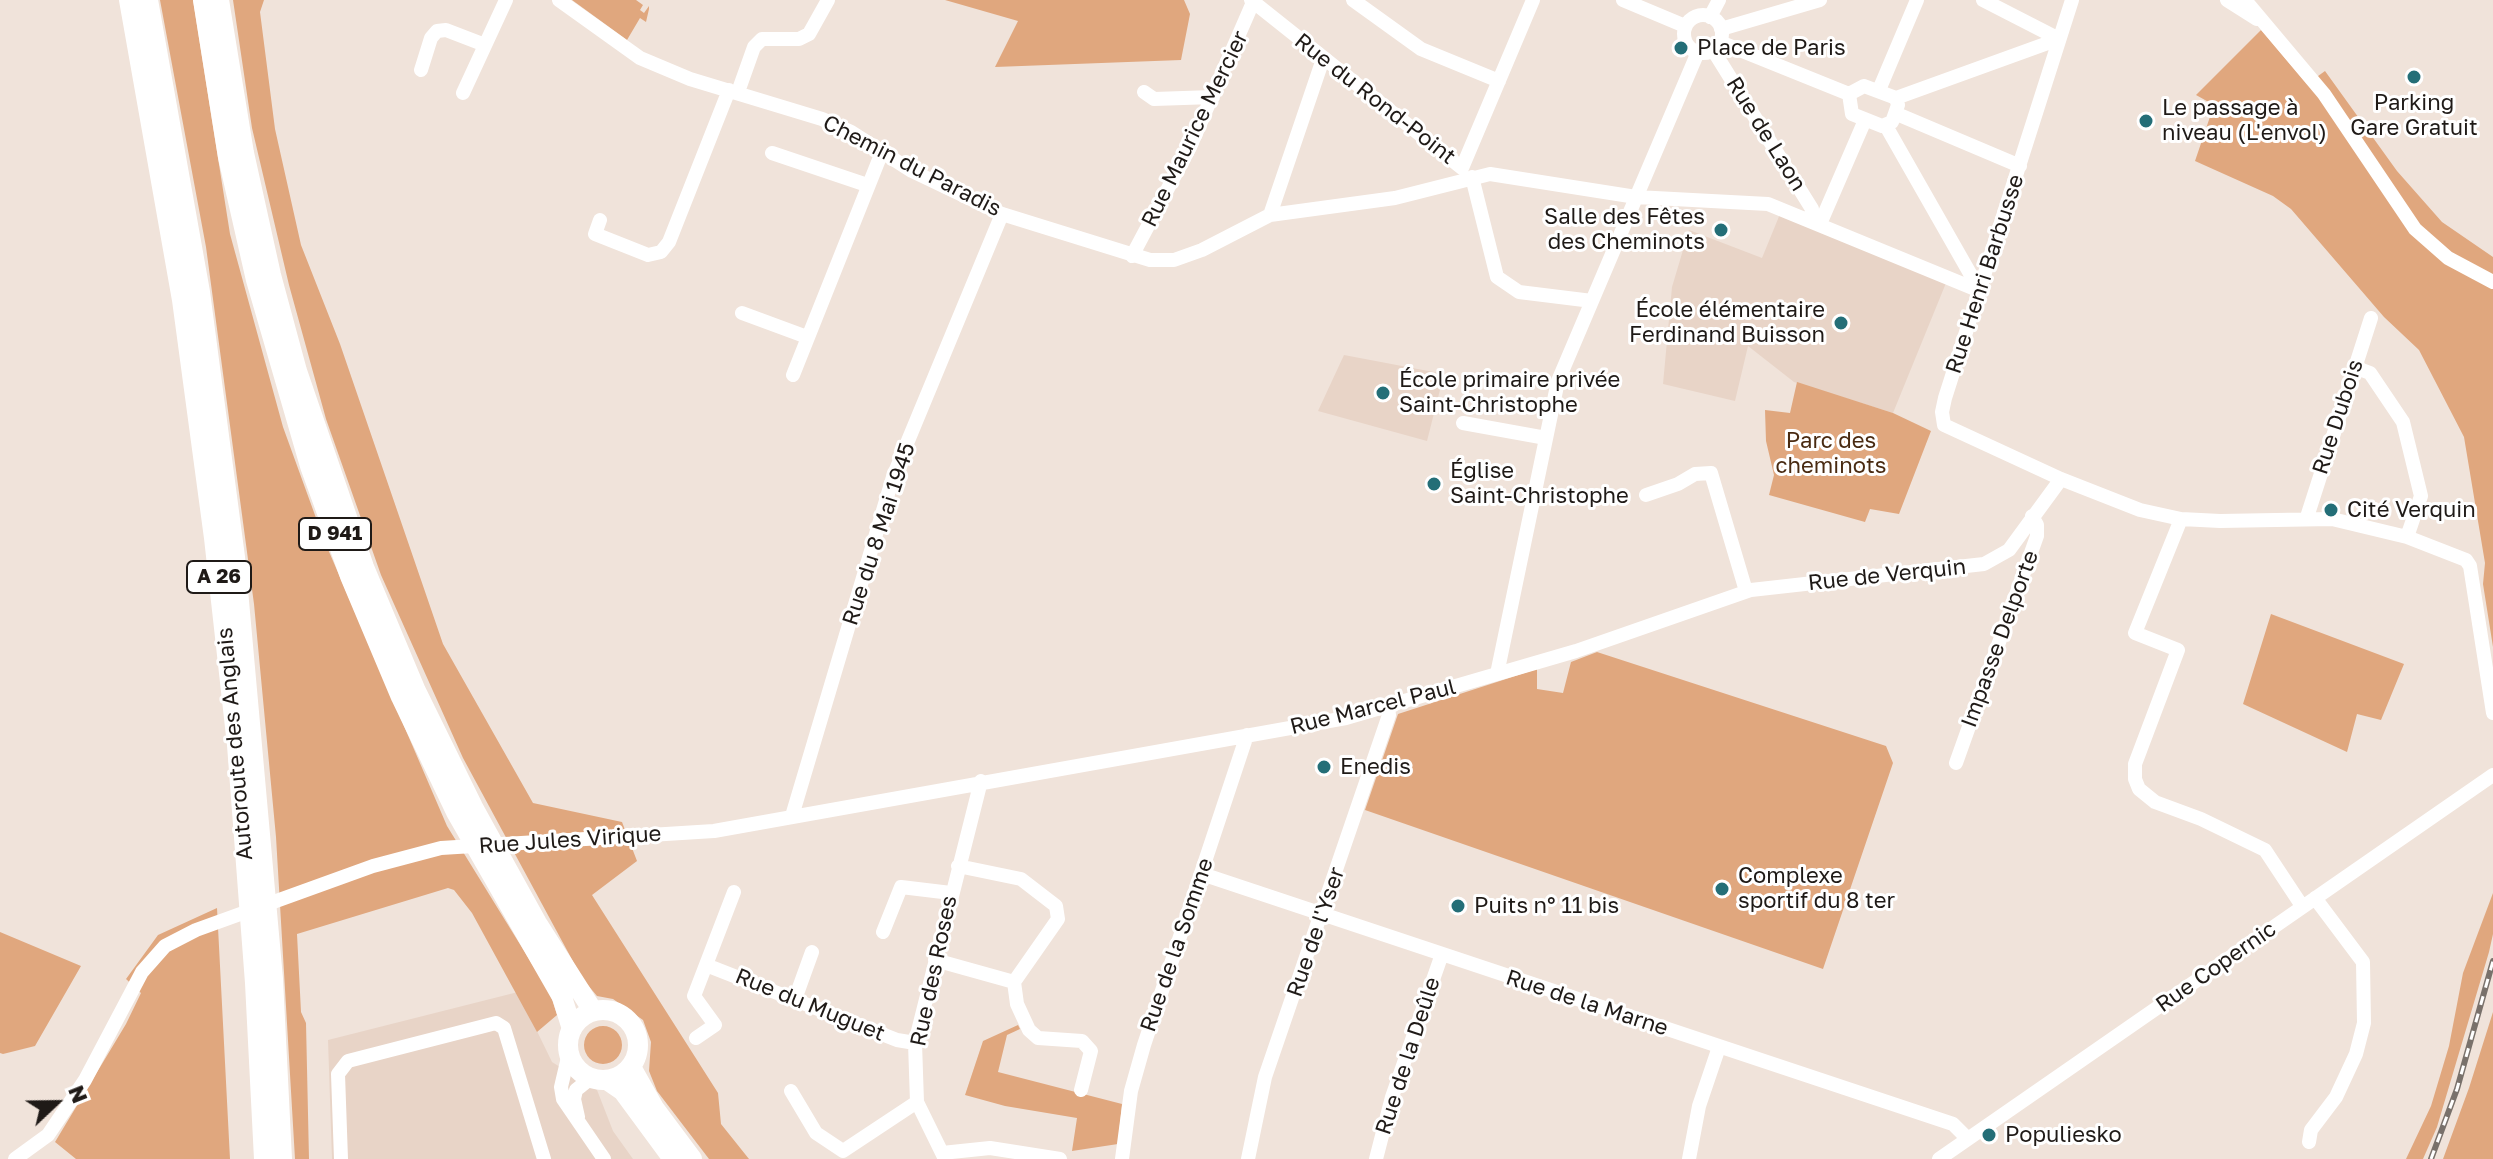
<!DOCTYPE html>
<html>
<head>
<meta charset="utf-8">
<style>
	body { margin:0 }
	#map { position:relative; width:2493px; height:1159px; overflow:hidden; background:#f0e3da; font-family:"Golos Text",sans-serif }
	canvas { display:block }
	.north { position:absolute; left:16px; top:1063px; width:80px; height:80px; -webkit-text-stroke:6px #fff; paint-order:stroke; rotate:68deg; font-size:22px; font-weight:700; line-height:32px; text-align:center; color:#1f1a17 }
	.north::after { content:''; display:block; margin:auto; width:28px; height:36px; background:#1f1a17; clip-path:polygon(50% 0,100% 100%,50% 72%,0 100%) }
</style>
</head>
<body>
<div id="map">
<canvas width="2493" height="1159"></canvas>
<div class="north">N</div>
</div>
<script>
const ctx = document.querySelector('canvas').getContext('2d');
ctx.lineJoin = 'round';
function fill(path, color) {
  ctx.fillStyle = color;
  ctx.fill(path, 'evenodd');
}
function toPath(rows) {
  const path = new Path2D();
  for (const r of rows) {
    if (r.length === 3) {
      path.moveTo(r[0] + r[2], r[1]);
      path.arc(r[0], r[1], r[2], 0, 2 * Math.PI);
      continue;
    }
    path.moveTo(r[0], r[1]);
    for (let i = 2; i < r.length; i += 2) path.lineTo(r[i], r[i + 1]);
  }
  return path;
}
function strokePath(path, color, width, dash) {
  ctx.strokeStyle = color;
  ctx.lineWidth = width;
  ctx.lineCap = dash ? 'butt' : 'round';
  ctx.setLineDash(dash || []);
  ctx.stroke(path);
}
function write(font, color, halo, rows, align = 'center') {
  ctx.font = font + ' "Golos Text",sans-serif';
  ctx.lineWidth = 6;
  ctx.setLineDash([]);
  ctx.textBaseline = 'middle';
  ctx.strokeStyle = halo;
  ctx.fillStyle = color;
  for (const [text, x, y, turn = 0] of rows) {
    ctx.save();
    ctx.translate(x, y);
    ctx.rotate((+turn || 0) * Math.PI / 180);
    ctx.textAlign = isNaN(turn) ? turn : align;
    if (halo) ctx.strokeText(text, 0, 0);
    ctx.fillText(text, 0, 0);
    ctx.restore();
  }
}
fill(toPath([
	[1780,214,1946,283,1893,413,1794,382,1748,346,1735,401,1663,384,1672,287,1689,230,1762,258],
	[1344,355,1444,374,1427,441,1318,411],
	[518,992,552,1062,597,1090,613,1131,633,1159,332,1159,328,1040]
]), '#e8d4c7');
fill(toPath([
	[160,0,193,0,230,234,283,427,324,540,447,826,550,993,557,1015,537,1032,472,913,454,890,448,888,297,934,301,1012,306,1023,309,1159,295,1159,276,837,254,604,206,247],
	[233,0,264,0,260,12,275,129,301,245,340,344,443,644,533,803,622,822,637,861,592,895,718,1093,721,1124,749,1159,709,1159,657,1091,649,1071,651,1042,643,1020,613,999,597,996,582,978,463,758,381,575,326,419,289,285,252,128],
	[572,0,636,0,643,5,640,10,644,13,649,6,649,9,646,22,640,18,627,40],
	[945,0,1184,0,1190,14,1181,60,995,67,1018,21],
	[2261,30,2307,84,2325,71,2397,171,2442,222,2493,257,2493,647,2483,584,2485,563,2464,437,2419,350,2384,317,2291,209,2273,196,2195,161,2214,105,2196,95],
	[1797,382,1893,413,1931,431,1899,514,1870,509,1865,522,1769,495,1774,475,1766,441,1765,410,1790,413],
	[2271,614,2404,664,2381,720,2357,714,2347,752,2243,704],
	[1597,652,1886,746,1893,763,1823,969,1365,810,1398,714,1537,669,1537,689,1563,693,1571,662],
	[2493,893,2493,934,2489,952,2437,1127,2423,1159,2406,1159,2431,1106,2449,1046,2463,973],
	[217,908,230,1159,76,1159,55,1142,126,1024,141,993,126,979,158,935],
	[0,932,81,966,35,1046,3,1054,0,1053],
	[2493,1012,2493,1159,2443,1159,2469,1088],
	[1018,1025,1020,1029,1007,1035,998,1072,1122,1104,1118,1144,1072,1151,1077,1118,1005,1106,965,1095,983,1041],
	[603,1045,19]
]), '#e0a77e');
strokePath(toPath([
	[559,0,640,58,690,79,822,119,851,132,912,171,1002,214,1150,260,1174,260,1202,250,1270,215,1395,198,1490,174,1636,197,1768,204,1980,291],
	[1251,0,1462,168],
	[1353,0,1421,49,1499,81],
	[1623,0,1685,26],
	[1983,0,2059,39],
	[2072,0,1945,398,1942,412,1944,425,2061,479,2140,510,2181,519,2220,521,2332,519,2407,537,2466,560,2470,566,2493,713],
	[2227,0,2257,19],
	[2245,0,2324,94,2415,229,2448,258,2493,282],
	[1703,34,19],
	[1710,17,1719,0],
	[1721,29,1820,0],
	[1720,42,1849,94],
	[1713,50,1812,209,1811,221],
	[421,70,431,38,437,31,446,30,485,45],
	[1864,86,1896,98,1898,105,1892,122,1882,126,1852,114,1849,94,1864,86],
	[1879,90,1917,0],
	[738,92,754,47,762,39,799,39,809,34,828,0],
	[1144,92,1154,99,1213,97],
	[463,93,506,0],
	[1896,98,2059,39],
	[1897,114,2020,166],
	[1886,126,1980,291],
	[772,153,867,185],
	[1462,168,1533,0],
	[1472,177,1497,277,1519,292,1592,301],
	[1270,215,1323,59],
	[600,220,595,234,648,255,661,252,669,242,729,90],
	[1820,224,1865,120],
	[1132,256,1190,147,1254,0],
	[742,313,807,337],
	[2354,367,2370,373,2403,422,2421,496,2407,537],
	[793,375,882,152],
	[1463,423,1546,438],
	[1646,495,1678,484,1695,474,1711,473,1746,591],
	[2307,517,2371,318],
	[2181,519,2135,633,2178,650,2135,764,2135,779,2139,789,2155,802,2201,819,2265,850,2302,906],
	[1497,674,1558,381,1698,52],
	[1956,763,2037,536,2037,525,2032,516],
	[792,816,893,477,1002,214],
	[958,866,1021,879,1056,906,1058,919,1014,982],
	[1202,874,1953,1124,1968,1139],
	[883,932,901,887,951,893],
	[935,960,1014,982,1017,1004,1029,1030,1038,1038,1082,1041,1091,1051,1081,1090],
	[706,965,897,1040,915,1043],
	[795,999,812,952],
	[696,1038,715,1025,694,996,734,892],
	[569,1053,561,1087,563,1099,604,1159],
	[791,1091,816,1133,843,1151,917,1102],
	[578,1117,574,1099,576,1090,591,1078],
	[2309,1142,2311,1130,2336,1097,2356,1054,2364,1023,2363,962,2315,898],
	[942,1153,990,1148,1060,1159],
	[15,1159,48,1135,85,1080,142,972,165,946,196,930,373,866,441,848,714,831,1346,718,1576,651,1751,590,1984,564,2009,550,2061,479],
	[341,1159,338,1074,348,1061,496,1023,504,1028,544,1159],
	[945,1159,917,1102,915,1043,981,781],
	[1122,1159,1131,1091,1144,1045,1247,735],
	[1248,1159,1265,1077,1389,715,1388,708],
	[1376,1159,1392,1097,1442,954],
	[1689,1159,1699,1106,1719,1047],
	[1939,1159,2493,775]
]), '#fff', 14);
strokePath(toPath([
	[129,0,182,300,214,538,237,745,255,983,264,1159],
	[148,0,200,292,235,557,273,979,282,1159],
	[203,0,228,157,256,280,310,466,350,576,401,697,456,812,562,997,572,1029],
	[219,0,244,153,271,275,297,371,364,567,416,691,473,807,537,923,593,1011],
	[603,1045,35],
	[631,1067,654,1108,692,1159],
	[607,1080,623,1091,673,1159]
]), '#fff', 20);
const rail = toPath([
	[2431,1159,2457,1089,2493,961]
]);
strokePath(rail, '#79716b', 6);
strokePath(rail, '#fff', 3, [9]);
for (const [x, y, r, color] of [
	[1681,48,8,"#246e77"],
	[2414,77,8,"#246e77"],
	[2146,121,8,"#246e77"],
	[1721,230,8,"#246e77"],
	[1841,323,8,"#246e77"],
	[1383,393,8,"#246e77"],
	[1434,484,8,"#246e77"],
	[2331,510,8,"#246e77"],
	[1324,767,8,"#246e77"],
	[1722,889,8,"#246e77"],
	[1458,906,8,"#246e77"],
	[1989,1135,8,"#246e77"]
]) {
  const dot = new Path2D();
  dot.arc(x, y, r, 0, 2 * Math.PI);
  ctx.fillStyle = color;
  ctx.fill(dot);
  strokePath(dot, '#fff', 3);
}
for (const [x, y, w] of [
	[335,534,72],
	[219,577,64]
]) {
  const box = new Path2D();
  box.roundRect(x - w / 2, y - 16, w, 32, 6);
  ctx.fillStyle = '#fff';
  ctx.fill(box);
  strokePath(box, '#1f1a17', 2);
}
write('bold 20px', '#1f1a17', null, [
	["D 941",335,534],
	["A 26",219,577]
]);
write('22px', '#1f1a17', '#fff', [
	["Place de Paris",1697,48],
	["Parking",2414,103,"center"],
	["Gare Gratuit",2414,128,"center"],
	["Le passage à",2162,108],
	["niveau (L'envol)",2162,133],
	["Salle des Fêtes",1705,217,"right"],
	["des Cheminots",1705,242,"right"],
	["École élémentaire",1825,310,"right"],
	["Ferdinand Buisson",1825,335,"right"],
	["École primaire privée",1399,380],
	["Saint-Christophe",1399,405],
	["Église",1450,471],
	["Saint-Christophe",1450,496],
	["Cité Verquin",2347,510],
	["Enedis",1340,767],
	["Complexe",1738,876],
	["sportif du 8 ter",1738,901],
	["Puits n° 11 bis",1474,906],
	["Populiesko",2005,1135]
], 'left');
write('22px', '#1f1a17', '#fff', [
	["Rue du Rond-Point",1375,99,38],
	["Rue Maurice Mercier",1195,129,-64],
	["Rue de Laon",1766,134,58],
	["Chemin du Paradis",912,166,27],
	["Rue Henri Barbusse",1985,274,-72],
	["Rue Dubois",2338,417,-72],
	["Rue du 8 Mai 1945",879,534,-72],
	["Rue de Verquin",1887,575,-6],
	["Impasse Delporte",2000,639,-70],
	["Rue Marcel Paul",1373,707,-14],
	["Autoroute des Anglais",235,744,-95],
	["Rue Jules Virique",570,840,-4],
	["Rue de l'Yser",1316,932,-71],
	["Rue de la Somme",1177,945,-71],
	["Rue Copernic",2216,967,-35],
	["Rue des Roses",934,971,-78],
	["Rue de la Marne",1587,1003,18],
	["Rue du Muguet",810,1005,22],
	["Rue de la Deûle",1408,1056,-72]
]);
write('22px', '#492a11', '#fff', [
	["Parc des",1831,441],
	["cheminots",1831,466]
]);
</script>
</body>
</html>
